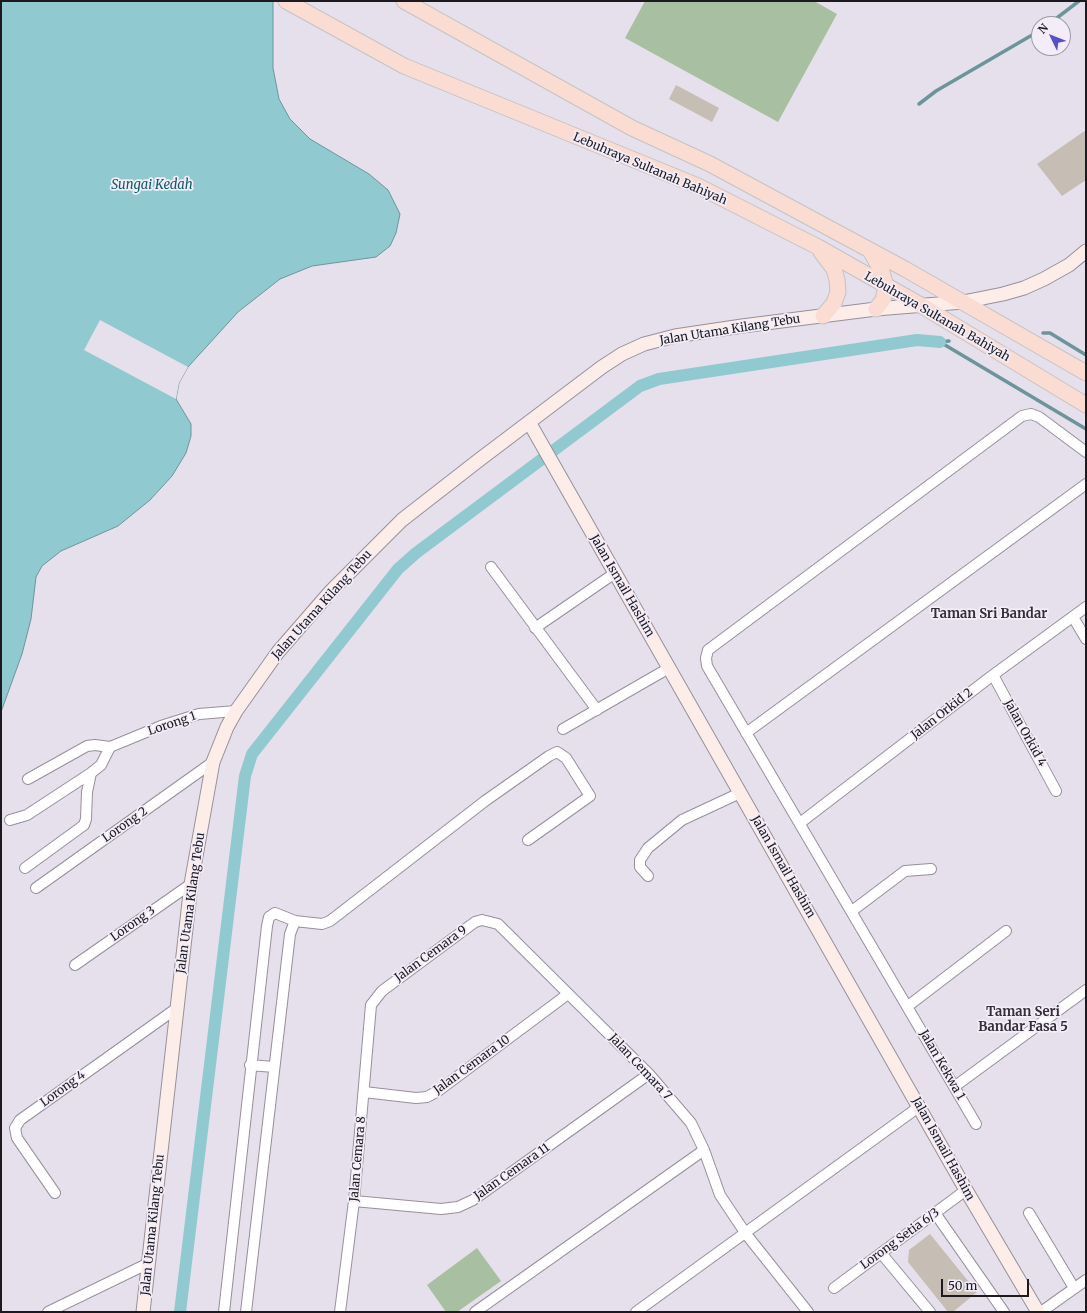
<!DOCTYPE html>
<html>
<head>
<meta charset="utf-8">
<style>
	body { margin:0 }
	#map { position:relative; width:1087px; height:1313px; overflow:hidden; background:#e5e0eb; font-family:Merriweather,serif }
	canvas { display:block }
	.frame { position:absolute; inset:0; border:2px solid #1c1a1e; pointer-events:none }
	.north { position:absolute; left:1031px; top:16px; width:40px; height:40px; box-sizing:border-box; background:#f3edf9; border:1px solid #9d99a1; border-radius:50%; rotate:313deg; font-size:11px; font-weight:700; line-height:16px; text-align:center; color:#1c1a1e }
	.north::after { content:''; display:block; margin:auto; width:14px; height:18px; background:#5850c8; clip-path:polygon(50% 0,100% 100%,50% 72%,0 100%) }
	.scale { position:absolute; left:941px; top:1279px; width:88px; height:18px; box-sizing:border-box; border:2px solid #1c1a1e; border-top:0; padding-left:5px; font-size:12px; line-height:14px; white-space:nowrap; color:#1c1a1e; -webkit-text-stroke:3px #f3edf9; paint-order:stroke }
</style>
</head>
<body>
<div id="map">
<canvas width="1087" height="1313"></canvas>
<div class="frame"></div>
<div class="north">N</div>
<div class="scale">50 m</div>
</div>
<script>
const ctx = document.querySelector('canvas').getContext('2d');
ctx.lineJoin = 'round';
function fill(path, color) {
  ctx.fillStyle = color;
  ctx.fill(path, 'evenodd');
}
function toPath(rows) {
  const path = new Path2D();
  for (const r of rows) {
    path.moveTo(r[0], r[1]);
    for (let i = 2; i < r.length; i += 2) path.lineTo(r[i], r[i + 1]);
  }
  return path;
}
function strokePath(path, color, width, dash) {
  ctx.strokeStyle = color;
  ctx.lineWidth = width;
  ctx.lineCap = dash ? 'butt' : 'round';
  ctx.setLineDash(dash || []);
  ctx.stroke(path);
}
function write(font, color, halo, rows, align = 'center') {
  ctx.font = font + ' Merriweather,serif';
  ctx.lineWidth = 3.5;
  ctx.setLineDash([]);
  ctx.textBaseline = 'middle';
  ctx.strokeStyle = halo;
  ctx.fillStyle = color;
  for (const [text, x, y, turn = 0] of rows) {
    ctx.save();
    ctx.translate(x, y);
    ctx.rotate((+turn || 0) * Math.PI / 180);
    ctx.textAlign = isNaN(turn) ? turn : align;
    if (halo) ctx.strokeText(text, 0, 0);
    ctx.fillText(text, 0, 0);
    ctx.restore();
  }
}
fill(toPath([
	[645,1,814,1,837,14,778,122,625,38],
	[477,1248,501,1281,457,1312,446,1312,427,1285]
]), '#a8bfa1');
const water = toPath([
	[1,1,273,1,273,68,279,99,290,119,310,139,369,174,388,190,400,214,396,233,390,246,376,257,312,266,280,279,238,312,188,367,179,383,176,399,191,424,191,436,186,453,172,476,150,500,118,526,61,551,42,566,36,577,31,619,22,654,1,712,1,1]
]);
fill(water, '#90c9d0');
strokePath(water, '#6d949b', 1);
fill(toPath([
	[100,320,188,367,179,383,176,399,84,350]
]), '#e5e0eb');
strokePath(toPath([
	[1049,24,1079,1],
	[919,104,936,91,1039,31],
	[1043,333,1050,333,1086,355],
	[940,342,1086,429],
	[940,342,949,341]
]), '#6d949b', 3.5);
strokePath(toPath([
	[180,1312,245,776,252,754,398,569,416,553,640,386,659,379,917,340,940,342]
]), '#90c9d0', 12);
fill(toPath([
	[676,85,719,108,712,122,669,99],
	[1086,130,1086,180,1062,196,1037,164],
	[930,1234,977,1292,953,1312,948,1312,908,1262,909,1250]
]), '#c6bdb4');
const street = toPath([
	[491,567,597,710],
	[1073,617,1086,639],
	[535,628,615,573],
	[993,675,1056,791],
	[563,729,669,668],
	[746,733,1086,484],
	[28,779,87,746,95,745,110,747,161,726,199,714,236,711],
	[10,820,27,815,91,773],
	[800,823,993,675,1086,607],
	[25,868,84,825,86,819,87,792,91,773,101,765,110,747],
	[648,876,640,867,640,860,648,848,682,820,740,793],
	[36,888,213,762],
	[852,911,905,871,931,869],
	[75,965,191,884],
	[908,1006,1006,931],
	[250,1065,274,1067],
	[954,1087,1086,990],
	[364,1092,416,1098,427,1097,438,1091,568,994],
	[976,1124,707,666,706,658,708,650,1022,416,1031,414,1039,417,1086,452],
	[55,1193,17,1138,15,1128,20,1120,177,1008],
	[354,1201,441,1209,458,1207,473,1200,649,1074],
	[935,1213,1004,1312],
	[1029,1213,1074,1288],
	[881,1253,930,1312],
	[834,1288,966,1190],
	[48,1312,149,1263],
	[224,1312,267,926,269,917,275,913,295,921],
	[246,1312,290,934,295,921,322,924,330,921,485,801,549,756,557,752,566,758,590,796,528,840],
	[340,1312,354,1201,371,1005,382,991,475,922,482,920,498,924,649,1074,691,1123,704,1150,720,1195,746,1234,808,1312],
	[475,1312,704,1150],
	[636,1312,920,1106],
	[1041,1312,1086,1280]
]);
const secondary = toPath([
	[529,422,966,1190,1038,1312],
	[143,1312,191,884,213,762,227,727,236,711,278,652,331,591,402,520,479,460,602,367,622,354,644,344,675,336,742,326,876,309,963,302,1003,294,1024,288,1044,279,1069,265,1086,251]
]);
const primary = toPath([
	[286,1,404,66,698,186,818,247,924,307,1086,405],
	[404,1,632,128,710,164,905,269,1086,373],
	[821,252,834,269,837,280,838,292,834,303,823,316],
	[871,252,882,272,886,286,883,300,876,309]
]);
strokePath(street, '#95909a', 12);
strokePath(secondary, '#95909a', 15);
strokePath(primary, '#c4c3c4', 17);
strokePath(street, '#fff', 10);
strokePath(secondary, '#fdede9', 13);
strokePath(primary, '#fbdcd3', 15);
write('12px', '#1c1a1e', '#f3edf9', [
	["Lebuhraya Sultanah Bahiyah",650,169,23],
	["Lebuhraya Sultanah Bahiyah",937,317,30],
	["Jalan Utama Kilang Tebu",730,330,-9],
	["Jalan Ismail Hashim",622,586,60],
	["Jalan Utama Kilang Tebu",322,605,-48],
	["Jalan Orkid 2",942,714,-38],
	["Lorong 1",172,724,-19],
	["Jalan Orkid 4",1025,733,61],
	["Lorong 2",125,825,-35],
	["Jalan Ismail Hashim",783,867,60],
	["Jalan Utama Kilang Tebu",191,903,-82],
	["Lorong 3",133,924,-35],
	["Jalan Cemara 9",431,954,-36],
	["Jalan Cemara 10",472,1065,-36],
	["Jalan Kekwa 1",942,1065,60],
	["Jalan Cemara 7",640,1067,47],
	["Lorong 4",63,1089,-36],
	["Jalan Ismail Hashim",943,1149,61],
	["Jalan Cemara 8",358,1159,-85],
	["Jalan Cemara 11",512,1172,-35],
	["Jalan Utama Kilang Tebu",153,1225,-84],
	["Lorong Setia 6/3",900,1239,-36]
]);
write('italic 13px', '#0b5c65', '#f3edf9', [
	["Sungai Kedah",152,185]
]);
write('bold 13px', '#332e37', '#f3edf9', [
	["Taman Sri Bandar",989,614],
	["Taman Seri",1023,1012],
	["Bandar Fasa 5",1023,1027]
]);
</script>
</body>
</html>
